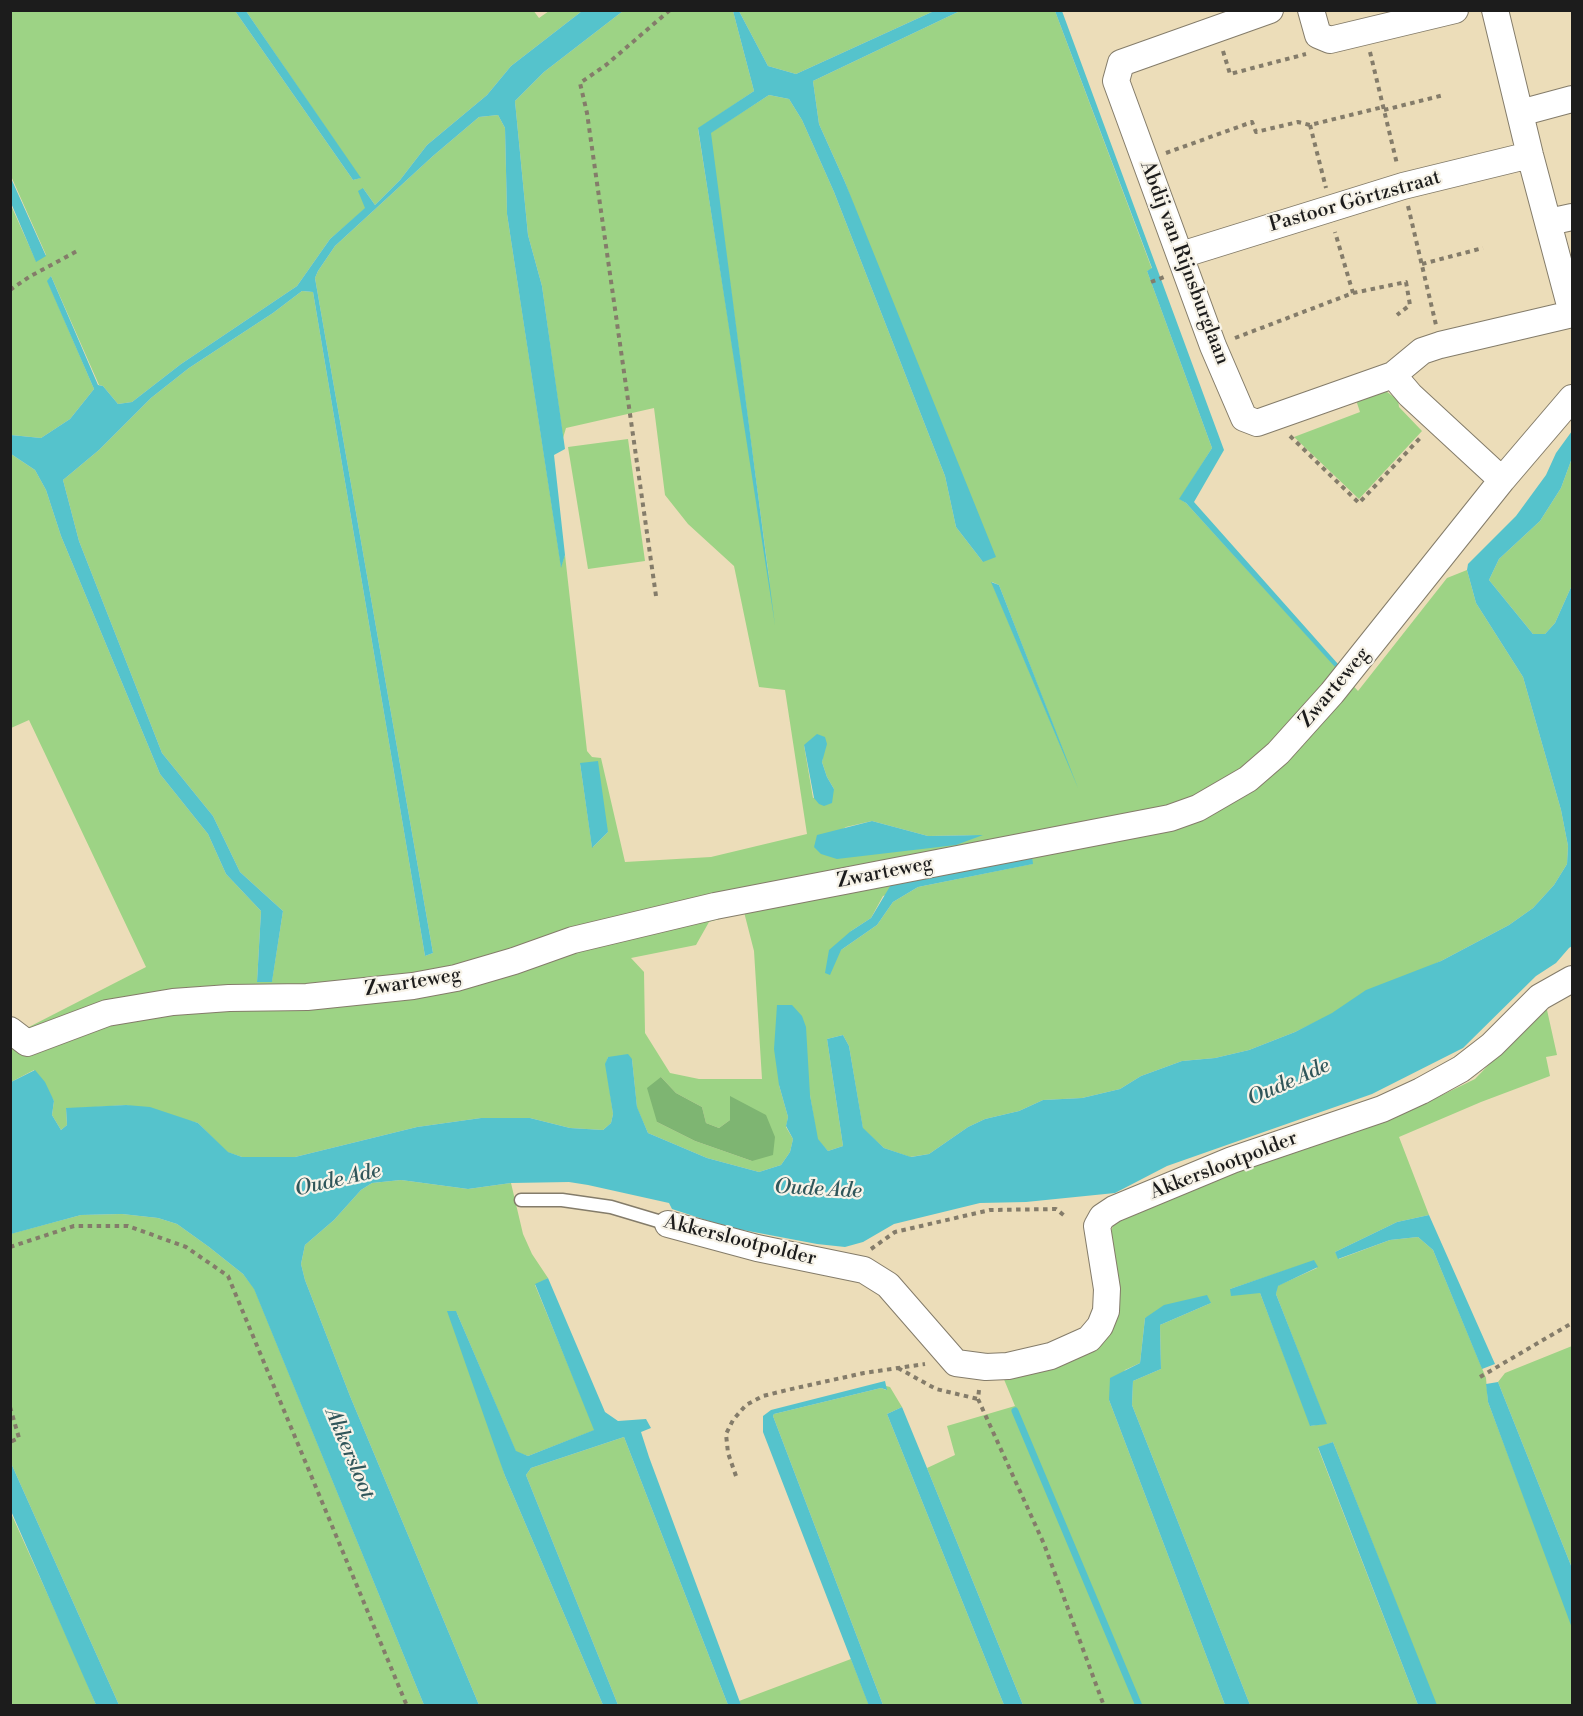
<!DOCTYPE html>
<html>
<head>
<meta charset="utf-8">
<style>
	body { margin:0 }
	#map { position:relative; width:1583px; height:1716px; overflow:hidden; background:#ecddb9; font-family:"Libre Bodoni",serif }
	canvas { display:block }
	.frame { position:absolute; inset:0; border:12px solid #1c1c1c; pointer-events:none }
</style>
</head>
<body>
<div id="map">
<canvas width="1583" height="1716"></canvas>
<div class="frame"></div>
</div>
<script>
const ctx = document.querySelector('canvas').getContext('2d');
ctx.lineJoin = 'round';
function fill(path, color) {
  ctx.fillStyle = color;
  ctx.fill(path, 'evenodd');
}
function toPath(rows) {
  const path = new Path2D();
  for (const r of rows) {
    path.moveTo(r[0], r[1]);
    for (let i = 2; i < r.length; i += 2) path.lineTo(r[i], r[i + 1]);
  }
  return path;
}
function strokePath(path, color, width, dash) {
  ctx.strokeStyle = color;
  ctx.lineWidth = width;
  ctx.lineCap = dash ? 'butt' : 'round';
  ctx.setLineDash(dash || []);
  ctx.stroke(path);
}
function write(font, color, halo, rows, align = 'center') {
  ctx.font = font + ' "Libre Bodoni",serif';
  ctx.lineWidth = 4.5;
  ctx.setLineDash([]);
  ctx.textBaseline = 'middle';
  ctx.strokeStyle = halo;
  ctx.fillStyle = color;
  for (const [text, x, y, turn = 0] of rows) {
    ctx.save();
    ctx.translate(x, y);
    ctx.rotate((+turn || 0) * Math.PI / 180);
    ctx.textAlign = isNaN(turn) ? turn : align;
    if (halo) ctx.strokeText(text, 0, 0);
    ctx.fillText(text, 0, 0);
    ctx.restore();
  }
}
fill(toPath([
	[533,10,539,18,549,11,582,11,511,66,487,95,427,145,400,180,375,205,363,188,366,208,330,239,297,286,181,364,132,402,118,404,103,386,99,385,51,276,48,282,94,389,70,419,41,438,11,435,10,203,36,261,46,255,11,176,11,11,235,11,353,180,360,178,246,11],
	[623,11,733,11,754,91,698,129,770,585,710,133,769,95,789,99,802,120,834,192,945,476,956,527,983,562,845,182,819,124,813,81,960,11,1055,11,1152,269,1147,271,1212,448,1180,499,1186,503,1358,691,1447,578,1467,570,1476,603,1523,677,1561,810,1568,846,1567,864,1554,885,1533,908,1509,925,1441,961,1295,1032,1249,1050,1215,1058,1182,1061,1141,1076,1120,1089,1082,1098,1043,1100,1019,1111,985,1119,968,1127,929,1154,910,1157,884,1148,863,1129,849,1046,843,1035,827,1039,843,1146,828,1151,817,1139,810,1095,779,1085,788,1117,786,1127,793,1139,790,1152,781,1165,759,1172,707,1158,648,1133,637,1108,632,1059,608,1057,606,1063,613,1114,611,1123,603,1130,570,1128,530,1118,481,1118,417,1127,295,1157,242,1157,227,1152,198,1123,126,1105,66,1109,67,1125,61,1130,52,1115,54,1101,34,1070,11,1082,10,1017,27,1028,146,967,29,720,11,728,11,454,35,470,46,490,61,536,160,774,208,834,226,874,261,911,257,982,272,981,283,911,240,872,213,816,162,753,79,541,63,480,99,450,151,398,189,368,273,313,302,291,313,292,425,956,433,953,315,278,318,271,335,246,433,156,479,117,498,115,505,128,507,214,561,566,565,555,587,751,592,757,601,758,625,862,711,857,807,834,785,690,759,687,734,566,688,524,665,495,654,408,566,428,563,438,542,286,528,235,515,101,544,72],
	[992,582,999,585,1065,756,992,583],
	[804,745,824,750,822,762,827,777,834,789,813,798],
	[580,763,608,832,593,847,592,847],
	[872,821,928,836,981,835,814,847,846,827],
	[1032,856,1032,864,918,887,893,902,877,925,841,950,851,931,871,918,883,896],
	[744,912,754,951,762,1079,699,1079,670,1073,645,1033,644,972,631,958,696,945,709,922],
	[661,1077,676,1093,702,1107,706,1123,719,1128,730,1120,730,1097,752,1161,695,1141,657,1122],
	[739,11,934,11,796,74,768,66],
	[1383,389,1398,400,1399,407,1422,431,1359,499,1294,437,1360,412,1355,397],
	[628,439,645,561,588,569,568,447],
	[1572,458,1572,585,1555,623,1545,634,1533,634,1489,580,1499,559,1540,521,1561,488],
	[1545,1001,1557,1055,1546,1057,1550,1076,1481,1102,1399,1137,1429,1215,1397,1222,1335,1252,1339,1259,1390,1240,1418,1237,1433,1250,1486,1378,1488,1402,1572,1624,1572,1705,1436,1705,1333,1442,1318,1448,1418,1705,1250,1705,1132,1405,1133,1381,1161,1369,1160,1325,1211,1303,1145,1318,1140,1363,1125,1370,1109,1400,1225,1705,1023,1705,927,1468,955,1455,947,1426,1015,1406,1003,1377,1097,1344,1116,1322,1117,1291,1109,1239,1114,1222,1123,1212,1432,1100,1475,1079,1529,1023],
	[1314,1261,1317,1268,1277,1286,1276,1294,1326,1423,1311,1426,1260,1293,1230,1289],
	[401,1180,468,1189,511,1183,523,1234,532,1254,548,1278,535,1285,595,1430,528,1456,516,1452,456,1311,505,1476,603,1705,479,1705,350,1396,305,1280,301,1264,305,1245,334,1220,361,1190,372,1183],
	[122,1214,158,1218,177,1224,209,1247,243,1274,254,1288,424,1705,119,1705,11,1463,10,1234,81,1215],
	[1572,1346,1572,1568,1498,1382,1505,1373],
	[886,1386,890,1387,902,1407,887,1414,1004,1705,883,1705,773,1416,774,1414,881,1388,886,1390],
	[624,1437,728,1705,618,1705,526,1475,531,1468],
	[10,1511,79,1664,96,1705,11,1705],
	[851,1659,869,1705,741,1706,739,1701]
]), '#9dd385');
fill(toPath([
	[661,1077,676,1093,702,1107,706,1123,719,1128,730,1120,730,1096,766,1115,775,1137,773,1155,752,1161,695,1141,657,1122,647,1088]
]), '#7eb572');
fill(toPath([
	[235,11,246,11,361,178,353,180],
	[582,11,623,11,544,72,515,101,528,235,542,286,565,449,554,455,565,555,561,568,507,214,505,128,498,115,479,117,433,156,335,246,318,271,315,278,433,953,425,956,313,292,302,291,273,313,189,368,151,398,99,450,63,480,79,541,162,753,213,816,240,872,283,911,272,982,257,982,261,911,226,874,208,834,160,774,61,536,46,490,35,470,11,454,11,435,41,438,70,419,94,389,47,281,51,276,98,385,103,386,118,404,132,402,181,364,297,286,330,239,365,208,358,191,363,188,375,205,400,180,427,145,487,95,511,66],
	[733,11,739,11,768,66,796,74,934,11,960,11,813,81,819,124,845,182,996,557,983,562,956,527,945,476,834,192,802,120,789,99,769,95,711,133,775,625,698,128,754,91],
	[1055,11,1062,11,1224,450,1194,502,1338,664,1335,667,1186,503,1179,499,1212,448,1147,271,1152,268],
	[10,176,46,256,36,262,11,203],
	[1572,431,1572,458,1561,488,1540,521,1499,559,1489,580,1533,634,1545,634,1555,623,1572,585,1572,946,1569,948,1556,963,1536,976,1463,1048,1372,1094,1167,1166,1115,1193,1026,1202,980,1203,894,1224,863,1242,845,1247,817,1244,727,1227,672,1209,669,1203,588,1185,569,1182,511,1183,468,1189,401,1180,372,1183,361,1190,334,1220,305,1245,301,1264,305,1280,350,1396,479,1705,424,1705,254,1289,243,1274,209,1247,177,1224,158,1218,122,1214,81,1215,11,1234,11,1082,35,1070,45,1082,54,1101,52,1115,61,1130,67,1125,66,1108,126,1105,150,1107,198,1123,228,1152,242,1157,295,1157,417,1127,481,1118,530,1118,570,1128,603,1130,611,1123,613,1114,605,1064,608,1057,628,1054,632,1059,637,1107,648,1133,707,1158,759,1172,781,1165,790,1152,793,1139,786,1126,788,1117,779,1085,774,1049,777,1005,792,1005,802,1016,806,1027,810,1095,818,1139,828,1151,843,1146,827,1039,843,1035,849,1046,863,1128,884,1148,911,1157,929,1154,968,1127,985,1119,1019,1111,1043,1100,1082,1098,1120,1089,1141,1076,1182,1061,1215,1058,1249,1050,1295,1032,1332,1013,1366,990,1441,961,1509,925,1533,908,1554,885,1567,864,1568,846,1561,810,1523,677,1476,603,1467,570,1468,564,1516,516,1546,475,1556,453],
	[991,582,999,585,1078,788],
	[817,734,825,737,827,744,822,762,827,777,834,789,832,803,824,806,819,804,814,798,804,745],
	[598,761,608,832,592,848,580,763],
	[872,821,928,836,983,835,956,845,837,859,821,854,814,847,817,835],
	[1032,856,1033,864,918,887,893,902,877,925,841,950,830,975,825,973,829,950,851,931,871,918,892,883],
	[1429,1215,1495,1364,1482,1369,1433,1250,1418,1237,1390,1240,1338,1259,1335,1252,1397,1222],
	[1314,1260,1318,1267,1278,1286,1276,1294,1327,1424,1310,1426,1260,1293,1231,1296,1230,1289],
	[548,1278,605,1412,618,1421,646,1419,651,1428,641,1432,649,1457,741,1705,728,1705,624,1437,531,1468,526,1475,618,1705,603,1705,505,1476,447,1311,456,1311,516,1451,528,1456,594,1430,535,1284],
	[1207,1295,1211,1303,1160,1325,1161,1369,1133,1381,1132,1405,1250,1705,1225,1705,1109,1400,1110,1378,1140,1363,1145,1318,1164,1305],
	[885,1381,887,1390,881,1388,774,1414,773,1416,883,1705,869,1706,763,1432,763,1416,771,1410],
	[1498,1382,1572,1568,1572,1628,1488,1402,1486,1384],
	[902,1407,927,1468,1023,1705,1004,1705,887,1414],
	[1333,1442,1437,1705,1418,1705,1318,1447],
	[10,1463,11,1463,119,1705,96,1705,11,1511]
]), '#55c3cc');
strokePath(toPath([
	[1015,1411,1139,1706]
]), '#55c3cc', 7);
const lane = toPath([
	[521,1200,562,1200,611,1207,668,1224]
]);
const street = toPath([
	[1270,10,1121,63,1116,81,1213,346,1244,418,1257,423,1393,375,1422,351,1440,345,1572,314],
	[1311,10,1318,35,1330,40,1455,10],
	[1495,10,1530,155,1572,313],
	[1520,113,1572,99],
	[1549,222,1572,217],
	[1181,255,1403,186,1530,155],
	[1393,375,1410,395,1502,480],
	[10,1030,27,1043,107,1013,173,1002,229,998,307,997,413,986,456,978,514,961,573,940,715,906,1170,818,1198,808,1248,779,1278,753,1332,693,1502,480,1572,398],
	[668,1224,757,1248,864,1270,888,1285,956,1363,986,1367,1008,1366,1051,1356,1089,1339,1100,1326,1106,1311,1107,1289,1097,1226,1102,1217,1114,1209,1232,1160,1382,1109,1421,1091,1461,1069,1492,1045,1540,997,1572,979]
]);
strokePath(lane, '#847c6a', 15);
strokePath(street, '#847c6a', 28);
strokePath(toPath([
	[1223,51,1230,74,1306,54],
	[1370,52,1397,164],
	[1384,110,1444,95],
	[1310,125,1326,188],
	[1166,153,1252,122,1256,132,1298,122,1310,125,1383,107],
	[1408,206,1436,325],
	[1422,264,1483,248],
	[1151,282,1164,277],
	[10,290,29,277,79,250],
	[1353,293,1406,282,1410,305,1397,315],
	[1235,338,1353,293,1335,232],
	[1290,436,1359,503,1422,436],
	[656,596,587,113,580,83,606,65,670,10],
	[10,1247,74,1226,128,1226,186,1247,228,1276,407,1706],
	[871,1249,895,1232,990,1210,1056,1209,1066,1217],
	[898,1368,936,1389,978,1399],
	[1480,1377,1572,1323],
	[979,1390,978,1399,1044,1544,1104,1706],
	[10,1407,19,1438,10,1442],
	[736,1476,728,1453,726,1434,733,1420,746,1405,763,1396,787,1390,864,1373,925,1364]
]), '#847c6a', 4, [4.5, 4.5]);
strokePath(lane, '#fff', 12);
strokePath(street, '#fff', 26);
write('20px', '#1c1c1c', '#f7f3e8', [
	["Pastoor Görtzstraat",1355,202,-16],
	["Abdij van Rijnsburglaan",1184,263,69],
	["Zwarteweg",1335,688,-50],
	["Zwarteweg",885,873,-11],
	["Zwarteweg",413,983,-9],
	["Akkerslootpolder",1224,1166,-21],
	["Akkerslootpolder",740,1241,14]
]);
write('italic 21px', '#30565a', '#f7f3e8', [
	["Oude Ade",1289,1083,-24],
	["Oude Ade",338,1181,-13],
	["Oude Ade",818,1190,3],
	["Akkersloot",349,1454,67]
]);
</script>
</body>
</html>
